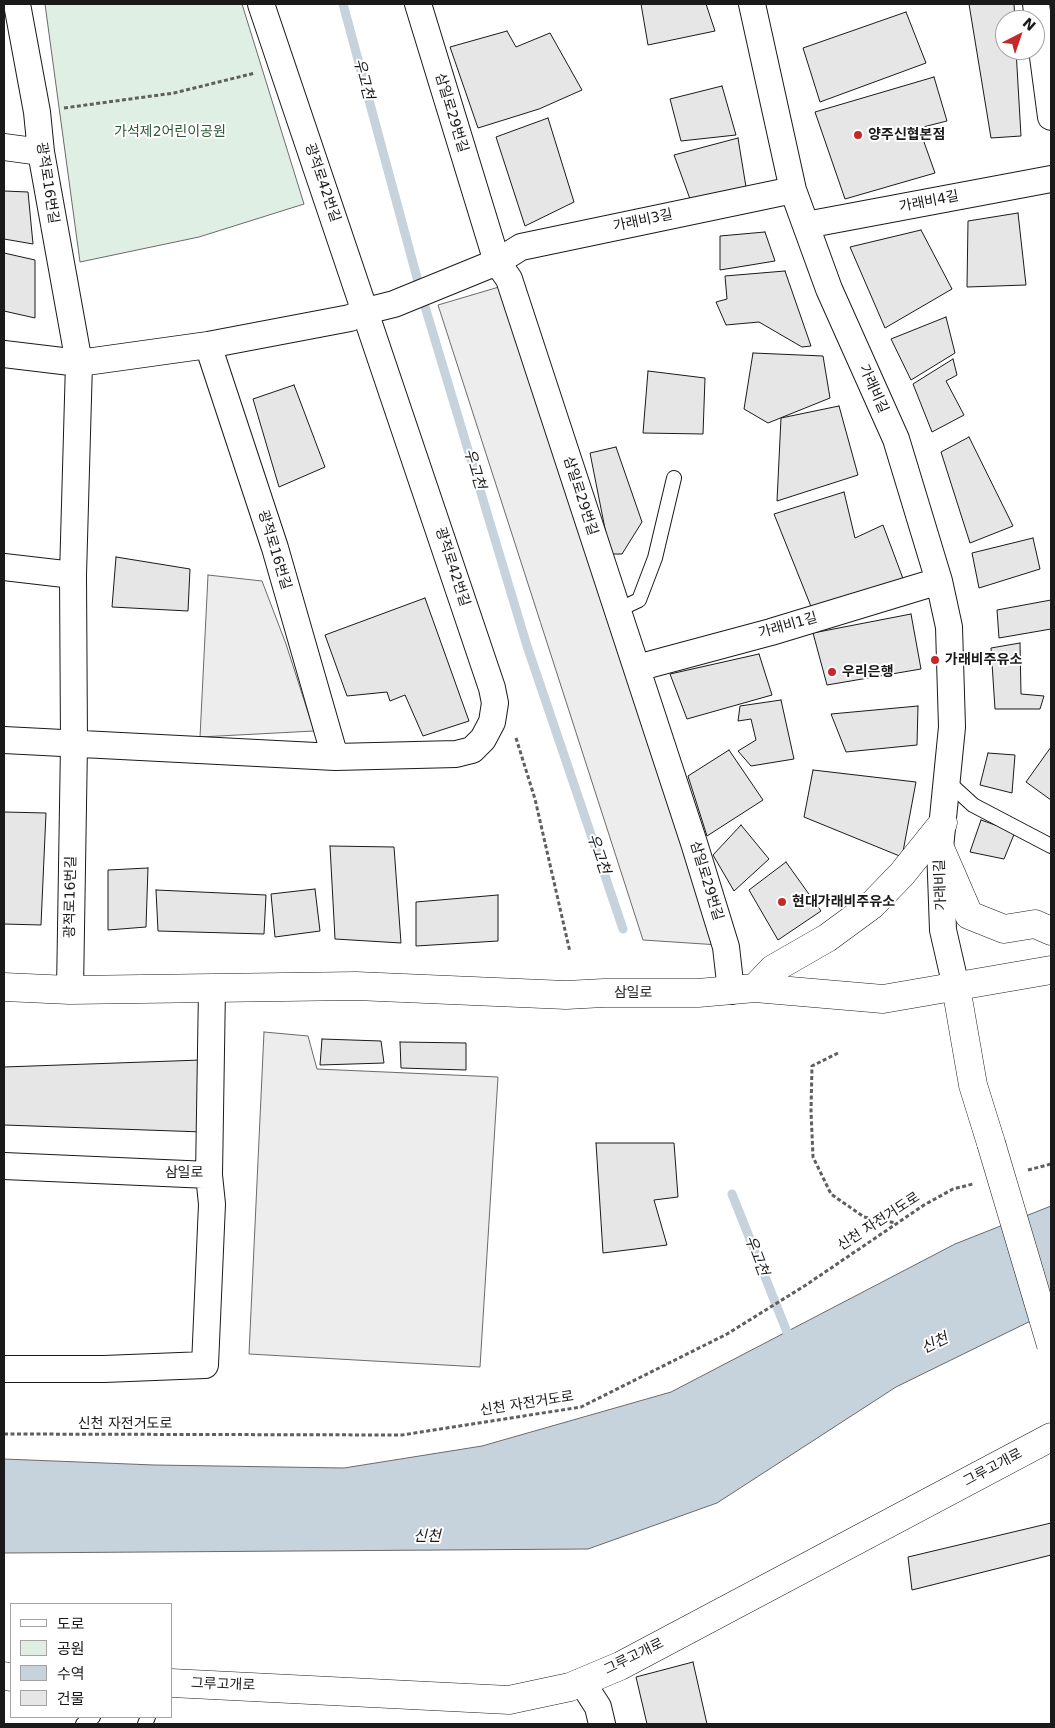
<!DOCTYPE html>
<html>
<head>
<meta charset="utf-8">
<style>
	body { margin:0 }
	#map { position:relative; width:1055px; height:1728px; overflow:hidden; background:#fff; font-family:"DejaVu Sans","Noto Sans KR",sans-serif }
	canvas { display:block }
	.frame { position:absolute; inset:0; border:5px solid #1a1a1a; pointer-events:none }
	.legend { position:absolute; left:10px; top:1603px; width:162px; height:115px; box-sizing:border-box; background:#fff; border:1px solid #a3a3a3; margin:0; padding:6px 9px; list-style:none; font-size:15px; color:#1a1a1a }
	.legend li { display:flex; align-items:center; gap:10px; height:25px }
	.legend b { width:25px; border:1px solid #a3a3a3 }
	.north { position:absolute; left:995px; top:10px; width:50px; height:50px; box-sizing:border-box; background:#fff; border:1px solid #a3a3a3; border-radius:50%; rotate:41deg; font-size:14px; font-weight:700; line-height:20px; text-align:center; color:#1a1a1a }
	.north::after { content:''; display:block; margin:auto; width:18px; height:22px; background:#c62828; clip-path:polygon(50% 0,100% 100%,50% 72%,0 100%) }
</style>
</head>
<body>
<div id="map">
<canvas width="1055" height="1728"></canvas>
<div class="frame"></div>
<ul class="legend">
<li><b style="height:6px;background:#fff"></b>도로</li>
<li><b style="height:14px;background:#e0efe3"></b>공원</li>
<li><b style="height:14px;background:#c6d2dc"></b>수역</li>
<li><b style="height:14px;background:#e6e6e6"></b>건물</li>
</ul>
<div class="north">N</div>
</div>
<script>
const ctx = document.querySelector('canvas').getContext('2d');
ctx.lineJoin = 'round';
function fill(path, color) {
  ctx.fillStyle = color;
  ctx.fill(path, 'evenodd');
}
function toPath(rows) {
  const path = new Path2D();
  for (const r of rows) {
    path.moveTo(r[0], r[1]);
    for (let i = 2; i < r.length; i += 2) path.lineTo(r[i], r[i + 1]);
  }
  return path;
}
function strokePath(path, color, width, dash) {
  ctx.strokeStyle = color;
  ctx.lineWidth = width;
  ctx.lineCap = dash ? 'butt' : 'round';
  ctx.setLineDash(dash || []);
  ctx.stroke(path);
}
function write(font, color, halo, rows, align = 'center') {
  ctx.font = font + ' "DejaVu Sans","Noto Sans KR",sans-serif';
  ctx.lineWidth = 4;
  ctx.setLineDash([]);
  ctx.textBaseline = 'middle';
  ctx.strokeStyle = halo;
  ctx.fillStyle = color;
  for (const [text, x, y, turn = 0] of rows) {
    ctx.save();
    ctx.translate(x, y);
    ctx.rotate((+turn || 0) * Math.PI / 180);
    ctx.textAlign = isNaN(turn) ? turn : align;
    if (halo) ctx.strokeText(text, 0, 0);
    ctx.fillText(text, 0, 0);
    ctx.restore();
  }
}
const green = toPath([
	[45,4,242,4,304,204,199,237,80,262,45,4]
]);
fill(green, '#e0efe3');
strokePath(green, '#6a6a6a', 1);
const parking = toPath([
	[499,287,719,945,643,940,438,305,499,287],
	[208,575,262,581,286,644,314,731,200,737,208,575],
	[264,1032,308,1036,317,1069,498,1077,480,1367,249,1354,264,1032]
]);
fill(parking, '#ededed');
strokePath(parking, '#6a6a6a', 1);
const water = toPath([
	[1051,1206,1051,1311,896,1387,717,1503,588,1549,4,1553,4,1459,154,1465,344,1468,482,1446,671,1392,955,1244,1051,1206]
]);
fill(water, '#c6d2dc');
strokePath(water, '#6a6a6a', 1);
strokePath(toPath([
	[343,4,423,300,527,646,623,929],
	[732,1194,791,1342]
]), '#c6d2dc', 9);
const building = toPath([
	[706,4,715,31,648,45,641,4,706,4],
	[969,4,1014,4,1015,20,1005,20,1005,50,1016,50,1021,136,991,138,969,4],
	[906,12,926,63,820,102,803,48,906,12],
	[507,31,516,47,550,33,582,90,539,109,478,128,450,47,507,31],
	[934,77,947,121,919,128,935,173,845,199,815,112,934,77],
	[722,86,736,135,681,141,670,99,722,86],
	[548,118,574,202,525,226,496,137,548,118],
	[738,138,746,187,690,199,674,155,738,138],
	[4,191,28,192,33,244,4,239,4,191],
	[1018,213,1026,285,967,287,968,221,1018,213],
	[921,230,952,289,885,328,850,247,921,230],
	[765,232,775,261,720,270,720,236,765,232],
	[4,253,35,260,35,318,4,311,4,253],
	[785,271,811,346,802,347,759,322,726,325,716,302,727,299,725,276,785,271],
	[946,317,955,353,911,380,891,339,946,317],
	[753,353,823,356,830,398,768,423,744,409,753,353],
	[953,359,957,375,946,381,964,415,932,432,913,384,953,359],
	[648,371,705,378,703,434,643,433,648,371],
	[294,385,325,467,279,487,253,399,294,385],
	[839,406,858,475,777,501,781,418,839,406],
	[969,437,1013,526,970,543,941,452,969,437],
	[616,447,642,522,622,554,610,554,590,453,616,447],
	[844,492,855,538,883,525,905,584,812,609,774,514,844,492],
	[1033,538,1040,569,979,588,972,553,1033,538],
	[116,557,190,569,188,611,112,607,116,557],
	[425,598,469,721,423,736,405,695,390,701,387,692,347,696,325,635,425,598],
	[1051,600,1051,629,999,638,997,610,1051,600],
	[911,614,921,669,827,685,813,633,911,614],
	[1020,643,1021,694,1044,696,1040,709,995,709,991,648,1020,643],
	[759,654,772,695,687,719,670,674,759,654],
	[781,700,794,759,751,766,738,751,756,740,751,719,738,721,740,706,781,700],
	[918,706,917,745,846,752,831,714,918,706],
	[1051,747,1051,800,1026,782,1051,747],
	[729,750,763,800,707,836,688,776,729,750],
	[988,753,1015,755,1012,793,980,785,988,753],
	[813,770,916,782,902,857,804,817,813,770],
	[4,812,46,813,41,925,4,924,4,812],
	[981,820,1015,832,1004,859,970,852,981,820],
	[741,825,769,859,734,891,713,855,741,825],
	[330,846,394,847,401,943,335,939,330,846],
	[786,862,821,911,778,940,749,890,786,862],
	[148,868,146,927,108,930,108,870,148,868],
	[315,889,320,931,275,937,271,894,315,889],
	[156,890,266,895,264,934,158,931,156,890],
	[498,895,498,941,416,946,416,902,498,895],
	[322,1039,381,1041,384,1063,320,1065,322,1039],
	[400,1042,466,1043,466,1070,401,1068,400,1042],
	[201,1060,203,1132,4,1125,4,1067,201,1060],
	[596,1143,674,1143,678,1197,654,1200,667,1245,603,1253,596,1143],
	[1051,1523,1051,1555,912,1590,908,1557,1051,1523],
	[693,1662,707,1724,647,1724,636,1677,693,1662]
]);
fill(building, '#e6e6e6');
strokePath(building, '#1a1a1a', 1);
const service = toPath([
	[618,610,639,600,655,558,674,478],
	[948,782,973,805,1051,846],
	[83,1724,93,1717],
	[145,1724,148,1717]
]);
const minor = toPath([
	[17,4,37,112,41,152,79,363,73,575,74,744,70,990],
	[418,4,497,262,509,279,694,843,726,947,731,991],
	[752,4,793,190,829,289,896,439,939,581,949,627,952,727,940,848,943,930,956,987],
	[1036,4,1051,117],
	[4,147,41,152],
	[806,225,1051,179],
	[208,345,275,548,335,757],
	[4,354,79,363,208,345,350,318,366,311,394,304,497,262,521,247,793,190],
	[4,567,73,575],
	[637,668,771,632,939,581],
	[4,740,335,757,456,754,472,750,483,739,492,722,495,703,492,688,261,4],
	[4,1166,209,1175],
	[4,1369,104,1369,205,1365,212,1204,209,1175,212,988],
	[582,1682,598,1707,602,1724]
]);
const tertiary = toPath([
	[956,987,973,1085,991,1143],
	[4,1676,11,1677],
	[171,1683,509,1700,570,1687,620,1666,1051,1437]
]);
const secondary = toPath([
	[940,848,969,915,1004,929,1035,924,1051,931],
	[4,987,70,990,356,986,566,995,604,993,698,993,755,988,883,999,1051,970],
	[755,988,773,969,827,938,872,905,902,874,943,823]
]);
strokePath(service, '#1a1a1a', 16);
strokePath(minor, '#1a1a1a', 28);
strokePath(tertiary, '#1a1a1a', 29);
strokePath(secondary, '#1a1a1a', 29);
strokePath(toPath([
	[64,108,174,93,255,73],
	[516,738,535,799,570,952],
	[838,1053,812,1066,811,1111,813,1157,831,1194,864,1217,896,1223],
	[1028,1170,1051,1164],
	[4,1434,402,1435,581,1407,727,1334,806,1285,924,1205,953,1189,973,1184]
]), '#5f5f5f', 3, [4, 2.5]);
strokePath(service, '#fff', 14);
strokePath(minor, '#fff', 26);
strokePath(tertiary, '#fff', 28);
strokePath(secondary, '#fff', 28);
const tertiaryBridge = toPath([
	[991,1143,1051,1345]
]);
strokePath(tertiaryBridge, '#1a1a1a', 29, []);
strokePath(tertiaryBridge, '#fff', 28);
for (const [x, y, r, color] of [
	[858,135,5,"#c62828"],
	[935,660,5,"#c62828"],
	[832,672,5,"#c62828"],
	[782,902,5,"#c62828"]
]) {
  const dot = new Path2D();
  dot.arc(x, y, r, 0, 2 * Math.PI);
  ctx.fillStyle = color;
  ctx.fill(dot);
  strokePath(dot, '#fff', 2);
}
write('14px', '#1a1a1a', '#fff', [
	["삼일로29번길",451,113,73],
	["광적로16번길",47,183,81],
	["광적로42번길",322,183,71],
	["가래비4길",929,202,-11],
	["가래비3길",643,221,-12],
	["가래비길",873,389,66],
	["삼일로29번길",580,496,72],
	["광적로16번길",274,550,73],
	["광적로42번길",452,567,72],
	["가래비1길",788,626,-16],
	["삼일로29번길",706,881,73],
	["가래비길",941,885,-92],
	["광적로16번길",71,897,-89],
	["삼일로",633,993],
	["삼일로",184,1173],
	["신천 자전거도로",879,1222,-33],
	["신천 자전거도로",527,1404,-9],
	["신천 자전거도로",125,1424],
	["그루고개로",993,1468,-28],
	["그루고개로",634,1657,-26],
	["그루고개로",223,1685,2]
]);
write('14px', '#2b5a34', '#fff', [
	["가석제2어린이공원",170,132]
]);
write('bold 14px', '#1a1a1a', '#fff', [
	["양주신협본점",868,135],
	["가래비주유소",945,660],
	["우리은행",842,672],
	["현대가래비주유소",792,902]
], 'left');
write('italic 15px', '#1a1a1a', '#fff', [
	["우고천",363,79,75],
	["우고천",474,469,73],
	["우고천",598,854,71],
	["우고천",756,1256,69],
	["신천",935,1344,-26],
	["신천",427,1537]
]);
</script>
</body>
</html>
